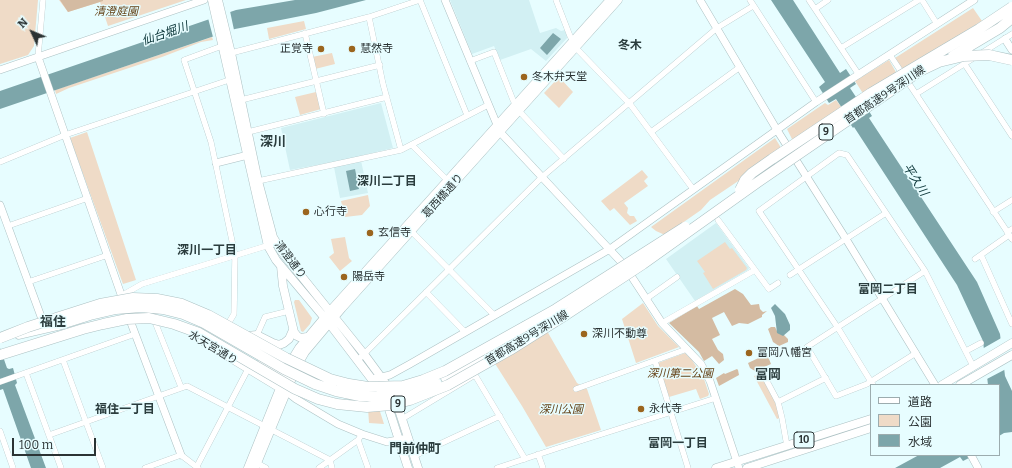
<!DOCTYPE html>
<html>
<head>
<meta charset="utf-8">
<style>
	body { margin:0 }
	#map { position:relative; width:1012px; height:468px; overflow:hidden; background:#e7fdff; font-family:Bitter,"Noto Sans JP",serif }
	canvas { display:block }
	.legend { position:absolute; left:870px; top:384px; width:130px; height:72px; box-sizing:border-box; background:#e7fdff; border:1px solid #9cacae; margin:0; padding:5px 7px; list-style:none; font-size:12px; color:#2b3334 }
	.legend li { display:flex; align-items:center; gap:8px; height:20px }
	.legend b { width:20px; border:1px solid #9cacae }
	.north { position:absolute; left:12px; top:12px; width:40px; height:40px; -webkit-text-stroke:3px #e7fdff; paint-order:stroke; rotate:314deg; font-size:11px; font-weight:700; line-height:16px; text-align:center; color:#2b3334 }
	.north::after { content:''; display:block; margin:auto; width:14px; height:18px; background:#2b3334; clip-path:polygon(50% 0,100% 100%,50% 72%,0 100%) }
	.scale { position:absolute; left:12px; top:438px; width:84px; height:18px; box-sizing:border-box; border:2px solid #2b3334; border-top:0; padding-left:5px; font-size:12px; line-height:14px; white-space:nowrap; color:#2b3334; -webkit-text-stroke:3px #e7fdff; paint-order:stroke }
</style>
</head>
<body>
<div id="map">
<canvas width="1012" height="468"></canvas>
<ul class="legend">
<li><b style="height:5px;background:#fff"></b>道路</li>
<li><b style="height:11px;background:#efdbc7"></b>公園</li>
<li><b style="height:11px;background:#7da6aa"></b>水域</li>
</ul>
<div class="north">N</div>
<div class="scale">100 m</div>
</div>
<script>
const ctx = document.querySelector('canvas').getContext('2d');
ctx.lineJoin = 'round';
function fill(path, color) {
  ctx.fillStyle = color;
  ctx.fill(path, 'evenodd');
}
function toPath(rows) {
  const path = new Path2D();
  for (const r of rows) {
    path.moveTo(r[0], r[1]);
    for (let i = 2; i < r.length; i += 2) path.lineTo(r[i], r[i + 1]);
  }
  return path;
}
function strokePath(path, color, width, dash) {
  ctx.strokeStyle = color;
  ctx.lineWidth = width;
  ctx.lineCap = dash ? 'butt' : 'round';
  ctx.setLineDash(dash || []);
  ctx.stroke(path);
}
function write(font, color, halo, rows, align = 'center') {
  ctx.font = font + ' Bitter,"Noto Sans JP",serif';
  ctx.lineWidth = 3;
  ctx.setLineDash([]);
  ctx.textBaseline = 'middle';
  ctx.strokeStyle = halo;
  ctx.fillStyle = color;
  for (const [text, x, y, turn = 0] of rows) {
    ctx.save();
    ctx.translate(x, y);
    ctx.rotate((+turn || 0) * Math.PI / 180);
    ctx.textAlign = isNaN(turn) ? turn : align;
    if (halo) ctx.strokeText(text, 0, 0);
    ctx.fillText(text, 0, 0);
    ctx.restore();
  }
}
fill(toPath([
	[450,0,529,0,540,33,556,28,561,31,565,30,568,37,546,61,531,49,500,60,494,46,472,54],
	[381,103,393,148,360,156,368,193,340,198,333,162,290,170,281,128],
	[716,223,749,268,748,270,695,301,666,259]
]), '#d2f0f3');
fill(toPath([
	[0,0,38,0,34,46,28,55,0,64],
	[59,0,186,0,108,26,100,2,68,12],
	[973,8,982,21,903,70,895,58],
	[304,21,306,29,269,39,267,28],
	[212,37,213,40,201,42,162,57,69,88,56,94,55,90],
	[332,53,335,64,315,69,312,57],
	[889,60,897,74,864,95,855,81],
	[559,77,573,92,559,108,544,93],
	[316,92,321,109,300,115,295,97],
	[836,100,842,108,794,143,787,129,825,103,828,105],
	[87,132,136,280,123,284,70,138],
	[775,138,783,151,710,200,701,210,665,235,656,231,651,227],
	[642,170,648,177,644,181,648,186,624,203,628,208,627,213,630,216,634,216,637,221,630,225,614,208,610,211,601,201],
	[368,195,370,206,362,215,345,217,341,201],
	[345,237,349,258,352,261,340,271,329,257,334,253,331,239],
	[725,242,730,249,732,248,747,268,746,270,713,289,703,273,705,272,697,261],
	[295,300,299,300,312,318,310,324,303,332,301,331,294,302],
	[643,303,658,326,679,347,636,363,622,319],
	[547,331,577,383,587,389,601,430,546,447,522,406,494,362],
	[685,353,692,360,704,379,709,394,708,396,700,399,696,389,669,397,658,363],
	[759,374,761,375,776,404,780,418,777,419,754,376],
	[367,393,376,399,384,424,369,423]
]), '#efdbc7');
fill(toPath([
	[60,0,103,0,103,1,68,12],
	[735,289,743,294,751,305,759,304,760,309,763,312,767,311,762,315,762,317,748,324,739,323,732,326,724,312,712,318,720,335,712,339,718,350,723,354,724,360,719,364,712,356,704,361,699,352,669,323,697,306,699,309],
	[771,327,775,327,777,331,783,334,788,339,788,342,779,346,773,342,768,329],
	[767,354,771,364,755,371,750,368,748,363],
	[737,369,738,370,739,375,719,386,716,378,724,373,725,374]
]), '#d4bba2');
fill(toPath([
	[295,0,366,0,316,13,235,29,0,109,0,91,236,10],
	[771,0,793,0,840,73,846,69,856,84,850,88,856,97,859,95,872,116,869,118,977,282,1000,334,1005,376,1012,391,1012,432,1004,433,999,436,999,385,988,385,983,341,957,285,854,127,853,128,841,110,842,108,836,99,829,103,819,87,825,82],
	[553,33,561,39,547,55,540,48],
	[355,169,359,189,350,191,346,171],
	[775,304,785,314,790,325,790,330,783,336,777,333,775,316,771,308],
	[0,348,7,368,9,369,13,368,17,383,15,385,46,468,31,468,3,389,0,390],
	[919,455,975,455,963,461,960,457,940,468,895,468]
]), '#7da6aa');
fill(toPath([
	[230,11,234,30,213,37,208,18],
	[1003,337,1006,369,985,380,982,349]
]), '#e7fdff');
const minor = toPath([
	[420,0,467,115],
	[556,0,570,36,573,41],
	[750,0,816,102],
	[809,0,859,75],
	[922,0,937,24],
	[815,9,828,0],
	[369,17,383,84,401,150],
	[305,33,324,114],
	[222,46,184,60,211,142,235,255,234,314,228,324],
	[575,47,630,104,693,189],
	[841,48,919,0],
	[231,53,369,17,420,0],
	[890,55,1012,239],
	[38,57,43,0],
	[470,61,494,52,513,100,516,105],
	[964,63,1012,136],
	[916,94,1012,34],
	[241,100,380,65],
	[519,111,564,159],
	[248,132,387,97],
	[651,132,740,67],
	[412,145,448,181],
	[0,162,65,135,232,79],
	[258,181,401,150,488,105],
	[993,212,1012,200],
	[718,220,769,289,778,283],
	[8,226,88,198],
	[411,231,494,315],
	[1007,232,1012,229],
	[981,255,1012,324],
	[975,259,1009,235],
	[790,275,886,213],
	[28,282,108,255],
	[426,292,465,332],
	[121,296,142,284,276,243],
	[646,299,677,277],
	[155,322,181,387],
	[662,323,755,270],
	[257,335,265,317,289,311],
	[966,351,981,343],
	[916,353,867,384,836,396,807,347,925,271],
	[63,360,103,468],
	[358,360,542,177,717,28,753,6],
	[655,361,688,468],
	[761,370,778,402,782,418,787,446],
	[26,373,61,468],
	[0,382,135,334],
	[873,385,838,328,759,211,839,153,847,155,925,271,973,366],
	[576,389,687,349],
	[778,402,826,378],
	[402,419,475,375,525,459],
	[0,431,13,468],
	[49,435,187,386,330,460,332,468],
	[358,440,368,468],
	[538,454,543,468],
	[414,456,500,416],
	[255,462,266,468],
	[145,468,181,455,198,468],
	[196,468,248,369],
	[319,468,358,440,362,434],
	[497,468,558,448,716,398]
]);
const tertiary = toPath([
	[445,0,500,132,624,265,662,323,701,364,710,381,739,468],
	[700,0,777,130,846,239,935,385],
	[1005,39,1012,50],
	[38,57,124,303],
	[0,70,204,0],
	[216,163,252,154],
	[0,205,43,322],
	[128,315,181,455],
	[373,379,390,375,410,364,610,249,816,102,974,0],
	[287,392,296,399,338,424,362,434,387,442,408,438],
	[971,455,978,468]
]);
const secondary = toPath([
	[212,0,268,246,276,260,329,323,380,390],
	[218,0,231,53,258,181,273,237,282,252,364,354,389,388,400,413,418,468],
	[281,266,283,286,294,332,297,336,301,338,307,337],
	[247,336,257,335,273,343,279,345,284,343,289,339,293,330],
	[201,340,285,391],
	[262,361,280,375,284,381],
	[386,400,408,468],
	[248,468,291,361,299,348,330,311,610,0],
	[255,468,297,366,305,352,342,308,618,0]
]);
const primary = toPath([
	[942,385,1012,343],
	[960,385,1012,355],
	[716,468,871,419],
	[747,468,871,428]
]);
const motorway = toPath([
	[19,334,58,325],
	[446,378,513,340,519,335,526,326]
]);
strokePath(minor, '#acc1c3', 6);
strokePath(tertiary, '#acc1c3', 8);
strokePath(secondary, '#acc1c3', 9);
strokePath(primary, '#acc1c3', 9);
strokePath(motorway, '#acc1c3', 11);
strokePath(minor, '#fff', 5.5);
strokePath(tertiary, '#fff', 7);
strokePath(secondary, '#fff', 8);
strokePath(primary, '#fff', 8);
strokePath(motorway, '#fff', 10);
const motorwayBridge = toPath([
	[953,56,1000,28,1012,18],
	[740,190,745,180,752,173,772,159,871,93,979,29,1012,7],
	[58,325,90,315,116,309,141,307,163,309,183,314,204,323,284,369,315,384,336,391,360,396,376,397,403,394,436,383],
	[0,338,28,327,100,304,133,298,157,299,182,304,208,315,286,358,330,379,349,384,368,387,403,386,423,380,445,371,556,309,685,227],
	[0,355,83,329,103,324,127,319,149,318,174,324,199,333,295,389,318,399,337,404,367,407,391,405,410,400,448,385,510,350,564,316,643,264,758,182,920,71,939,62,964,56,989,55,1012,60]
]);
strokePath(motorwayBridge, '#acc1c3', 11, []);
strokePath(motorwayBridge, '#fff', 10);
for (const [x, y, r, color] of [
	[321,49,4,"#9b651e"],
	[352,49,4,"#9b651e"],
	[524,77,4,"#9b651e"],
	[306,212,4,"#9b651e"],
	[370,233,4,"#9b651e"],
	[344,277,4,"#9b651e"],
	[584,334,4,"#9b651e"],
	[749,353,4,"#9b651e"],
	[641,409,4,"#9b651e"]
]) {
  const dot = new Path2D();
  dot.arc(x, y, r, 0, 2 * Math.PI);
  ctx.fillStyle = color;
  ctx.fill(dot);
  strokePath(dot, '#e7fdff', 1.5);
}
for (const [x, y, w] of [
	[826,132,14],
	[398,404,14],
	[804,440,20]
]) {
  const box = new Path2D();
  box.roundRect(x - w / 2, y - 8, w, 16, 3);
  ctx.fillStyle = '#e7fdff';
  ctx.fill(box);
  strokePath(box, '#2b3334', 1);
}
write('bold 10px', '#2b3334', null, [
	["9",826,132],
	["9",398,404],
	["10",804,440]
]);
write('italic 11px', '#654217', '#e7fdff', [
	["清澄庭園",116,12],
	["深川第二公園",680,374],
	["深川公園",561,410]
]);
write('11px', '#2b3334', '#e7fdff', [
	["正覚寺",313,49,"right"],
	["慧然寺",360,49],
	["冬木弁天堂",532,77],
	["心行寺",314,212],
	["玄信寺",378,233],
	["陽岳寺",352,277],
	["深川不動尊",592,334],
	["富岡八幡宮",757,353],
	["永代寺",649,409]
], 'left');
write('11px', '#2b3334', '#e7fdff', [
	["首都高速9号深川線",885,95,-34],
	["葛西橋通り",443,196,-48],
	["清澄通り",290,260,53],
	["首都高速9号深川線",527,338,-31],
	["水天宮通り",213,348,31]
]);
write('italic 12px', '#083336', '#e7fdff', [
	["仙台堀川",165,34,-19],
	["平久川",915,180,57]
]);
write('bold 12px', '#2b3d3e', '#e7fdff', [
	["冬木",630,46],
	["深川二丁目",387,182],
	["深川一丁目",207,251],
	["富岡二丁目",888,290],
	["福住一丁目",125,410],
	["富岡一丁目",678,444]
]);
write('bold 13px', '#2b3d3e', '#e7fdff', [
	["深川",273,142],
	["福住",53,322],
	["富岡",768,375],
	["門前仲町",415,449]
]);
</script>
</body>
</html>
